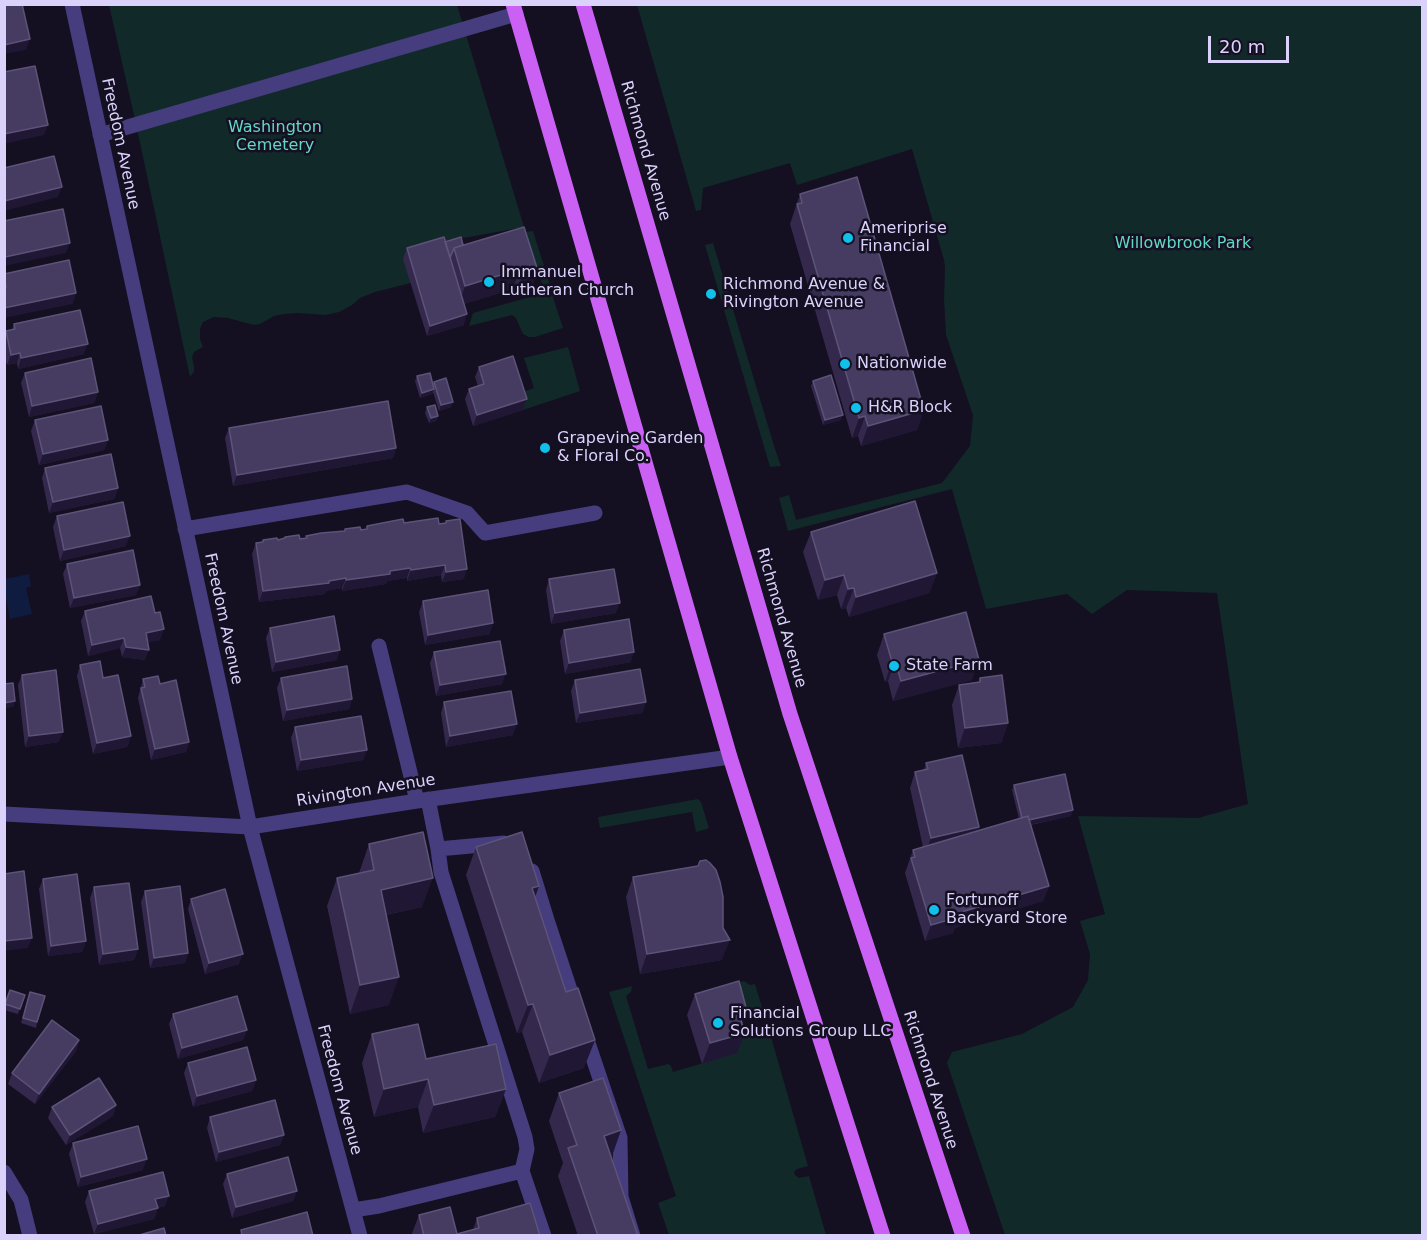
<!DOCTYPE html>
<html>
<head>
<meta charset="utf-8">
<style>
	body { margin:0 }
	#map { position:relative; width:1427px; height:1240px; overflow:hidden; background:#140f21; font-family:"DejaVu Sans",sans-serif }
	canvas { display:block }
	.frame { position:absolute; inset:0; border:6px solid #dbd2fc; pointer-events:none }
	.scale { position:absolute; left:1208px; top:36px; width:81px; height:27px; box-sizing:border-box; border:3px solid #dbd2fc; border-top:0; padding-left:8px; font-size:18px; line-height:21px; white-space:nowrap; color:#dbd2fc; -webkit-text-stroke:4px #140f21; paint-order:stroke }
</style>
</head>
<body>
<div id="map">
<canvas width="1427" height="1240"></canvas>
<div class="frame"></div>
<div class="scale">20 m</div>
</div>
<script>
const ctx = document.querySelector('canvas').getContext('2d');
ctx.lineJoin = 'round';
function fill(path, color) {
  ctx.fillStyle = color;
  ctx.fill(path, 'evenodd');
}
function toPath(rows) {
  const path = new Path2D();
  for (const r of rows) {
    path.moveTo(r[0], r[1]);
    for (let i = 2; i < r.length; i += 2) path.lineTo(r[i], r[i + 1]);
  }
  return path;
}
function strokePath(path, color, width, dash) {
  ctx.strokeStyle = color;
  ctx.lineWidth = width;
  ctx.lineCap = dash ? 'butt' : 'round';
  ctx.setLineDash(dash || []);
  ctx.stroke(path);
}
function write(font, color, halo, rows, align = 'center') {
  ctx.font = font + ' "DejaVu Sans",sans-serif';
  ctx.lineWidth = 5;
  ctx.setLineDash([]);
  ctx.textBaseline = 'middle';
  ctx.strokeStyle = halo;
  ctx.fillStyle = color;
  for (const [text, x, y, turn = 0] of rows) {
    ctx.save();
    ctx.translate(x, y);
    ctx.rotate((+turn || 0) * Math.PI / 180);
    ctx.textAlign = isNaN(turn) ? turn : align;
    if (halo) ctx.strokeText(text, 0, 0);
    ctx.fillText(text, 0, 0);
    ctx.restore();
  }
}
fill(toPath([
	[109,5,457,5,524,227,458,239,404,259,411,283,375,292,360,298,352,305,339,312,326,315,298,313,284,314,274,316,260,324,254,325,228,318,214,317,203,322,200,329,200,339,203,347,194,352,192,357,194,367,194,372,190,377,136,124],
	[637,5,1422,5,1422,1235,1005,1235,947,1063,952,1052,1022,1034,1073,1007,1088,980,1090,954,1080,921,1105,914,1078,816,1198,818,1248,804,1217,593,1127,590,1092,614,1067,594,986,609,952,489,788,531,779,498,789,495,796,520,942,483,970,446,973,415,946,335,944,299,945,267,944,260,912,149,797,185,790,163,703,188,701,210,696,211],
	[533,231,550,285,543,287,526,232],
	[713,243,775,449,781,466,770,467,705,245],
	[551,291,563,328,535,337,529,337,523,334,516,318,512,315,469,326,473,313],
	[568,347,580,391,523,410,518,394,534,388,524,358],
	[698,799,701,802,709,828,707,829,696,832,692,812,600,828,598,817],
	[744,981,750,985,755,984,764,1014,749,1018,743,1002,702,996],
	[632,986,631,992,626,996,648,1069,668,1064,671,1066,673,1072,737,1053,732,1034,767,1023,808,1166,797,1169,794,1172,795,1175,799,1178,809,1176,826,1235,669,1235,658,1203,676,1196,609,992]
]), '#12292a');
fill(toPath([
	[29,574,31,586,26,588,32,614,10,619,5,594,5,579]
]), '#0f1c40');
strokePath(toPath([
	[72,4,250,827,360,1236],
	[100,135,516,14],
	[185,529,407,492,467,513,485,533,595,513],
	[379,646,417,801],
	[428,799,438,849,441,872,525,1137,527,1149,522,1171,544,1236],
	[4,814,250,827,417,801,730,757],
	[438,849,504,843],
	[532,871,547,920,576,1008],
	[585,1034,620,1138,621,1197,633,1236],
	[4,1172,21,1200,30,1236],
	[353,1210,379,1206,522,1171]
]), '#453d7d', 15);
strokePath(toPath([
	[513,4,730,757,883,1236],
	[583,4,790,714,963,1236]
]), '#cb61f4', 15);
fill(toPath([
	[800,194,924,410,917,430,861,446,858,436,852,438,790,224],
	[524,227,530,291,515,296,513,289,464,304,464,325,427,336,403,259,407,248,445,242,463,245],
	[14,324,84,354,18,369,17,363,7,365,4,354,4,333,6,331,12,329],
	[479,367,527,399,523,410,473,426,465,399,469,389,478,386,475,377],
	[25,373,98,392,94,403,29,417,21,383],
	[417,376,433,384,434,382,451,407,439,411,433,392,432,394,420,398,415,381],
	[813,381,841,420,823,425,811,386],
	[427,407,438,416,436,421,429,423,425,413],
	[35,420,108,440,104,450,39,465,31,431],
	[229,428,396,448,393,458,233,486,225,438],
	[45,468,118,488,114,499,49,513,42,478],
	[57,516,126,546,60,561,53,527],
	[446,521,464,579,442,582,441,575,407,581,407,578,387,581,386,584,342,591,342,588,326,591,325,594,259,602,252,554,256,543,262,543,263,540,278,540,284,539,285,537,300,539,306,538,306,536,344,531,345,529,361,530,366,529,367,526,404,523,439,524,445,524],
	[811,532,937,573,929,593,849,617,846,608,841,609,837,595,818,600,803,552],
	[67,564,140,585,136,595,70,608,63,574],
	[549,579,616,613,551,624,546,590],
	[423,601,490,634,425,645,419,612],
	[85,611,160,640,148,642,145,660,122,657,120,648,88,656,81,621],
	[270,628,337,660,272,672,266,638],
	[564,630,631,662,565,674,560,641],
	[884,634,972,680,893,701,888,681,885,682,877,655],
	[434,652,502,684,436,696,430,663],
	[80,665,103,678,131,736,127,747,93,754,77,676],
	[22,675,59,742,25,747,18,685],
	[281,678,352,699,349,709,283,721,277,688],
	[980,678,1008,723,1001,743,958,748,952,705,959,685,978,683],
	[143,679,160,684,189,742,186,752,151,760,138,698],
	[575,680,646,702,642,713,576,723,571,691],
	[444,702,513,735,446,747,441,713],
	[295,727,367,750,363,760,297,771,291,738],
	[926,763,979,827,978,831,1019,819,1012,790,1014,785,1071,816,1031,825,1049,886,1043,901,955,928,953,933,925,941,905,873,913,850,923,847,910,788,915,772,924,770],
	[369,844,422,907,386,915,389,1005,350,1014,327,906,337,878,359,873],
	[476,847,539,886,535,897,584,1068,539,1083,522,1032,517,1033,466,875],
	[633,877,722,960,640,974,626,897],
	[43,879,86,941,82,952,48,956,39,889],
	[94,887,138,949,134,960,99,965,90,898],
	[145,891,188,953,185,963,150,968,141,902],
	[191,899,239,964,205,974,188,909],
	[10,990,25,995,18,1014,4,1010,4,1006],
	[695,994,747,1011,742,1025,737,1053,702,1064,687,1015],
	[28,997,37,1022,36,1028,21,1023],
	[173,1014,247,1030,243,1040,178,1059,169,1024],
	[372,1034,426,1059,506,1089,495,1117,423,1133,418,1107,374,1117,362,1063],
	[79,1040,76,1051,35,1104,8,1084,12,1073],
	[188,1063,256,1080,252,1091,193,1107,184,1073],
	[559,1093,621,1130,611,1157,638,1236,578,1236,558,1176,563,1163,549,1121],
	[116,1105,113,1116,66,1145,48,1118,52,1107],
	[210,1117,284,1135,280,1145,216,1162,207,1128],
	[73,1143,143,1170,78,1187,69,1154],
	[227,1174,297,1191,293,1201,232,1218,223,1184],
	[89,1191,165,1206,158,1208,154,1219,94,1234,85,1202],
	[419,1215,457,1234,473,1230,477,1218,540,1236,411,1236]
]), '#34294d');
fill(toPath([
	[30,39,26,50,4,54,4,45],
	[48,125,44,135,4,144,4,134],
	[62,187,58,197,4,211,4,201],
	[70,243,66,253,4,266,5,257],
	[520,269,513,289,458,306,465,286],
	[538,271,530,291,515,296,523,275],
	[76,293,73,304,4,318,4,308],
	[467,314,464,325,427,336,430,326],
	[88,344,84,354,18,369,21,358],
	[20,353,17,363,7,365,11,355],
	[434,389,432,394,420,398,422,393],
	[98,392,94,403,29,417,32,406],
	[527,399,523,410,473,426,477,415],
	[453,402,451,407,439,411,441,405],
	[924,410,917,430,861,446,868,426],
	[843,415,841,420,823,425,825,420],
	[438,416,436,421,429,423,431,418],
	[865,416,858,436,852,438,859,418],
	[108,440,104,450,39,465,43,454],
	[396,448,393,458,233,486,237,475],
	[118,488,114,499,49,513,53,502],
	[130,536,126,546,60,561,64,550],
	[445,565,441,575,407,581,411,570],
	[410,568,407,578,387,581,386,584,342,591,346,580,390,571],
	[467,569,464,579,442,582,446,572],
	[937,573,929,593,849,617,856,597],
	[844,575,837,595,818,600,825,580],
	[346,578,342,588,326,591,325,594,259,602,263,591],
	[140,585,136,595,70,608,74,598],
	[854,588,846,608,841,609,848,589],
	[620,603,616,613,551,624,555,613],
	[493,623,490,634,425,645,428,635],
	[164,629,160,640,142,644,146,633],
	[124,638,120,648,88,656,92,645],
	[126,647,149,650,145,660,122,657],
	[340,650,337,660,272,672,276,662],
	[634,652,631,662,565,674,569,663],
	[979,660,972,680,893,701,901,681],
	[895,661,888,681,885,682,892,662],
	[506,674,502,684,436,696,440,685],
	[352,699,349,709,283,721,287,710],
	[15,701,14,707,4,708,4,703],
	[646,702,642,713,576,723,580,713],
	[1008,723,1001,743,958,748,965,728],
	[517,724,513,735,446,747,450,736],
	[63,732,59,742,25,747,29,736],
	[131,736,127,747,93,754,97,743],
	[189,742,186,752,151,760,155,749],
	[367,750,363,760,297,771,301,760],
	[1073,810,1071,816,1020,827,1022,822],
	[979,827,974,842,925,854,931,838],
	[433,878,422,907,370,918,381,890],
	[539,886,529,914,532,888],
	[1049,886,1043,901,955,928,953,933,925,941,931,925,958,913],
	[32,938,28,948,4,951,4,941],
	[730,940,722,960,640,974,647,954],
	[86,941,82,952,48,956,51,946],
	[138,949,134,960,99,965,103,954],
	[188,953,185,963,150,968,154,958],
	[243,954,239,964,205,974,209,963],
	[399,977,389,1005,350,1014,360,985],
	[533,1004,522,1032,517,1033,528,1005],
	[747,1011,740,1031,739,1014],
	[247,1030,243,1040,178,1059,182,1048],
	[745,1033,737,1053,702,1064,710,1043],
	[79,1040,76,1051,35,1104,39,1094],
	[595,1040,584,1068,539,1083,550,1055],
	[428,1079,418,1107,374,1117,384,1089],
	[256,1080,252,1091,193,1107,197,1096],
	[506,1089,495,1117,423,1133,434,1105],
	[116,1105,113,1116,66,1145,70,1135],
	[621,1130,611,1159,604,1136],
	[284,1135,280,1145,216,1162,219,1152],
	[147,1159,143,1170,78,1187,81,1177],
	[297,1191,293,1201,232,1218,236,1207],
	[169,1196,165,1206,151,1210,155,1199],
	[158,1208,154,1219,94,1234,98,1224]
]), '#1f1734');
const building = toPath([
	[4,4,22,4,30,39,4,45,4,4],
	[35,66,48,125,4,134,4,72,35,66],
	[54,156,62,187,4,201,4,168,54,156],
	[857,177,924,410,868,426,865,416,859,418,797,204,802,203,800,194,857,177],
	[63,209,70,243,5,257,4,221,63,209],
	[524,227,538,271,523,275,520,269,465,286,454,248,524,227],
	[444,237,467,314,430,326,407,248,444,237],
	[461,237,463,245,454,248,450,258,445,242,461,237],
	[69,260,76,293,4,308,4,288,6,288,4,274,69,260],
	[80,310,88,344,21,358,20,353,11,355,6,331,15,329,14,324,80,310],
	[513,356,527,399,477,415,469,389,484,384,479,367,513,356],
	[91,358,98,392,32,406,25,373,91,358],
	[430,373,434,389,422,393,417,376,430,373],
	[831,375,843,415,825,420,813,381,831,375],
	[446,378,453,402,441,405,434,382,446,378],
	[388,401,396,448,237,475,229,428,388,401],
	[435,405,438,416,431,418,427,407,435,405],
	[101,406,108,440,43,454,35,420,101,406],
	[111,454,118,488,53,502,45,468,111,454],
	[915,501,937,573,856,597,854,588,848,589,844,575,825,580,811,532,915,501],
	[123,502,130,536,64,550,57,516,123,502],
	[438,518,439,524,446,523,446,521,460,519,467,569,446,572,445,565,411,570,410,568,390,571,390,574,346,580,346,578,329,581,329,583,263,591,256,543,263,542,263,540,277,538,278,540,285,538,285,537,299,535,300,539,307,538,306,536,321,533,345,531,345,529,360,527,361,530,367,529,367,526,403,519,404,523,438,518],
	[133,550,140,585,74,598,67,564,133,550],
	[614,569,620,603,555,613,549,579,614,569],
	[488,590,493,623,428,635,423,601,488,590],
	[151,596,155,613,160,612,164,629,146,633,149,650,126,647,124,638,92,645,85,611,151,596],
	[966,612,979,660,901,681,895,661,892,662,884,634,966,612],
	[334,616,340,650,276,662,270,628,334,616],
	[629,619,634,652,569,663,564,630,629,619],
	[500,641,506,674,440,685,434,652,500,641],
	[100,661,103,678,118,675,131,736,97,743,80,665,100,661],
	[347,666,352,699,287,710,281,678,347,666],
	[640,669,646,702,580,713,575,680,640,669],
	[56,670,63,732,29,736,22,675,56,670],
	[1002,675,1008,723,965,728,959,685,980,682,980,678,1002,675],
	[158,676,160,684,176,680,189,742,155,749,141,688,145,687,143,679,158,676],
	[13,683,15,701,4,703,4,684,13,683],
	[511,691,517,724,450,736,444,702,511,691],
	[361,716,367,750,301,760,295,727,361,716],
	[962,755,979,827,931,838,915,772,928,769,926,763,962,755],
	[1065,774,1073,810,1029,820,1028,816,1022,818,1014,785,1065,774],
	[1028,816,1049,886,958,913,959,917,931,925,911,858,915,857,913,850,1028,816],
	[423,832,433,878,381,890,399,977,360,985,337,878,374,870,369,844,423,832],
	[522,832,539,886,532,888,566,992,578,988,595,1040,550,1055,533,1004,528,1005,476,847,522,832],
	[706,860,710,863,716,870,720,882,723,897,723,928,730,940,647,954,633,877,698,866,700,861,706,860],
	[24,871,32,938,4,941,4,874,24,871],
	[77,874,86,941,51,946,43,879,77,874],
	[129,883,138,949,103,954,94,887,129,883],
	[180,886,188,953,154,958,145,891,180,886],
	[225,889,243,954,209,963,191,899,225,889],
	[739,981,747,1011,739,1014,745,1033,710,1043,695,994,739,981],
	[10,990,25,995,20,1009,5,1004,10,990],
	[30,992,45,996,37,1022,23,1018,30,992],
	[237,996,247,1030,182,1048,173,1014,237,996],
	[52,1020,79,1040,39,1094,12,1073,52,1020],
	[418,1024,426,1059,496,1044,506,1089,434,1105,428,1079,384,1089,372,1034,418,1024],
	[247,1047,256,1080,197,1096,188,1063,247,1047],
	[99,1078,116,1105,70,1135,52,1107,99,1078],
	[603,1078,621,1130,604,1136,638,1236,598,1236,568,1148,577,1145,559,1093,603,1078],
	[275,1100,284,1135,219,1152,210,1117,275,1100],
	[138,1126,147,1159,81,1177,73,1143,138,1126],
	[288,1157,297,1191,236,1207,227,1174,288,1157],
	[163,1172,169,1196,155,1199,158,1208,98,1224,89,1191,163,1172],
	[530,1203,540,1236,424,1236,419,1215,450,1207,457,1234,479,1228,477,1218,530,1203],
	[307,1212,313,1236,242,1236,241,1230,307,1212],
	[164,1228,166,1236,136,1236,164,1228]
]);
fill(building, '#463b60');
strokePath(building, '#5d5378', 1.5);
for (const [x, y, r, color] of [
	[848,238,6,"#10bfea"],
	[489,282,6,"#10bfea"],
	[711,294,6,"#10bfea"],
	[845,364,6,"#10bfea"],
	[856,408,6,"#10bfea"],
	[545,448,6,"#10bfea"],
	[894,666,6,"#10bfea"],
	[934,910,6,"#10bfea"],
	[718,1023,6,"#10bfea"]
]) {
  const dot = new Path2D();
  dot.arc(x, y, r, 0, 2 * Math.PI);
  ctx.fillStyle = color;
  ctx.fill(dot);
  strokePath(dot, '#140f21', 2);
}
write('16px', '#63d7c5', '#140f21', [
	["Washington",275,128],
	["Cemetery",275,146],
	["Willowbrook Park",1183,244]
]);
write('16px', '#dbd2fc', '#140f21', [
	["Freedom Avenue",120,144,78],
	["Richmond Avenue",645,151,74],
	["Richmond Avenue",781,618,74],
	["Freedom Avenue",223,619,78],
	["Rivington Avenue",366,791,-9],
	["Richmond Avenue",930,1080,72],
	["Freedom Avenue",339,1090,75]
]);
write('16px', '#dbd2fc', '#140f21', [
	["Ameriprise",860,229],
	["Financial",860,247],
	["Immanuel",501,273],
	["Lutheran Church",501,291],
	["Richmond Avenue &",723,285],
	["Rivington Avenue",723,303],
	["Nationwide",857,364],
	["H&R Block",868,408],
	["Grapevine Garden",557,439],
	["& Floral Co.",557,457],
	["State Farm",906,666],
	["Fortunoff",946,901],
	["Backyard Store",946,919],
	["Financial",730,1014],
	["Solutions Group LLC",730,1032]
], 'left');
</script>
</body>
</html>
